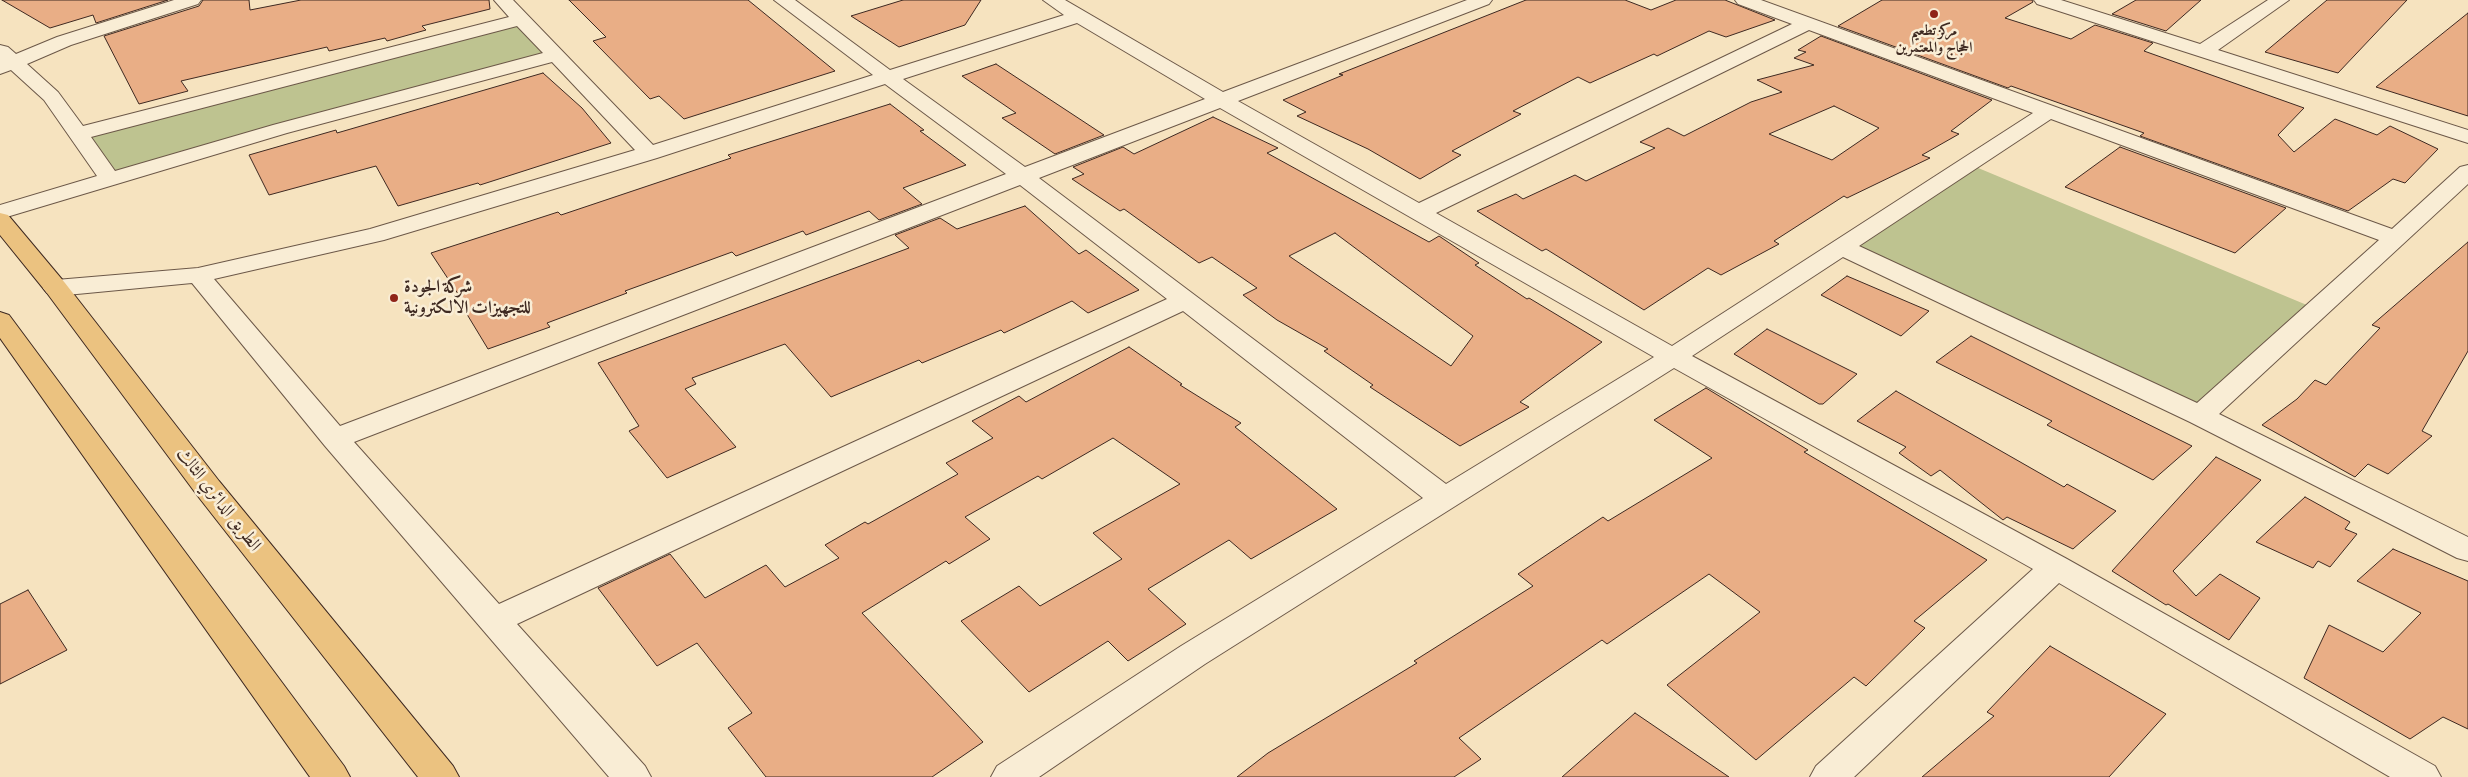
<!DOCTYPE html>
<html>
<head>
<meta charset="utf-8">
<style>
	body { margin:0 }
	canvas { display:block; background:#f6e3bf }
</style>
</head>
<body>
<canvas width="2468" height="777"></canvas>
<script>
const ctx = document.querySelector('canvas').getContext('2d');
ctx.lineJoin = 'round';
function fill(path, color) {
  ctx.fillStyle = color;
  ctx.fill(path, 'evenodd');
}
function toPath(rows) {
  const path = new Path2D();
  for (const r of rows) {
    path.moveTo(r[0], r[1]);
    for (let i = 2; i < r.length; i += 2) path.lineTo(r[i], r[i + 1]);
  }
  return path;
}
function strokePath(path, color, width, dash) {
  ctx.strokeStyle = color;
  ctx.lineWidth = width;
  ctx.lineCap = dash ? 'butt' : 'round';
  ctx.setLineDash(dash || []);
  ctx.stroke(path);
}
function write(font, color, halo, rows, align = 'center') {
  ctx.font = font + ' "Libre Bodoni",Amiri,serif';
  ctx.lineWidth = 5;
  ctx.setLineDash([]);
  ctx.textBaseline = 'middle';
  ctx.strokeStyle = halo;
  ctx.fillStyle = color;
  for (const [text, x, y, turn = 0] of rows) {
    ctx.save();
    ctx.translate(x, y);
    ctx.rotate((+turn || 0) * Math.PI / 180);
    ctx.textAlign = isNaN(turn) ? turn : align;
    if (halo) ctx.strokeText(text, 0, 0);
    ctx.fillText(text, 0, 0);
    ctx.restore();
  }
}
fill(toPath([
	[525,18,559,54,113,176,82,133],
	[1971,165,2314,308,2200,415,1842,248]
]), '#bec390');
const building = toPath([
	[2,0,168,0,96,23,93,15,50,28,2,0],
	[203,0,249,0,250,10,301,0,489,0,490,9,422,26,426,30,387,41,385,38,329,51,327,47,181,81,188,91,139,104,104,36,199,6,203,0],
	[569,0,748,0,835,71,684,119,659,96,650,99,598,46,593,41,606,37,569,0],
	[903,0,981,0,965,25,899,47,851,16,903,0],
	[1526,0,1625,0,1651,10,1676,0,1725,0,1775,20,1726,37,1709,31,1657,56,1654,54,1590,83,1578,77,1513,111,1521,114,1452,151,1461,155,1420,179,1368,149,1297,116,1306,112,1283,100,1343,75,1339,74,1526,0],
	[1882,0,2032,0,2033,2,2005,18,2071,39,2095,25,2153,43,2144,51,2304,108,2278,135,2294,152,2335,119,2377,135,2390,126,2438,149,2405,183,2393,179,2348,211,2140,136,2144,133,2011,86,2008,88,1838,26,1882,0],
	[2136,0,2201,0,2166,31,2112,14,2136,0],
	[2327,0,2407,0,2338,73,2265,52,2327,0],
	[2468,13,2468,116,2376,87,2468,13],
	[1821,36,1992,100,1951,131,1959,134,1922,155,1930,158,1847,198,1844,196,1774,241,1779,244,1721,275,1708,268,1644,310,1546,249,1542,251,1477,211,1516,194,1523,199,1575,175,1586,181,1655,148,1640,142,1668,128,1684,136,1751,102,1782,92,1757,80,1814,65,1794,58,1806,52,1798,50,1821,36],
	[1834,106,1879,128,1832,160,1769,134,1834,106],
	[996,64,1104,135,1055,154,1002,118,1016,113,962,76,996,64],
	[543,73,582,108,611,143,480,185,478,183,398,206,376,166,269,195,249,155,336,130,337,133,543,73],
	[890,104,924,130,920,131,966,165,903,188,922,204,879,220,869,211,806,235,803,231,736,256,732,252,625,291,627,293,547,323,550,327,488,349,465,311,468,309,431,253,558,212,561,215,731,158,728,155,890,104],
	[1213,117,1278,148,1267,153,1429,242,1439,236,1479,263,1475,265,1527,299,1529,298,1602,342,1520,402,1529,407,1460,446,1370,387,1373,385,1324,351,1328,349,1277,320,1243,295,1257,288,1212,257,1199,263,1124,209,1120,211,1072,179,1084,174,1073,167,1123,147,1134,154,1213,117],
	[1335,233,1473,336,1451,366,1289,256,1335,233],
	[2120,147,2286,208,2235,253,2065,187,2120,147],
	[1025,206,1079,254,1086,250,1139,290,1088,313,1072,301,1004,333,1001,330,922,363,919,360,831,397,785,344,692,378,696,384,685,389,736,447,667,478,629,431,639,426,598,363,909,248,895,235,940,218,957,229,1025,206],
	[2468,242,2468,351,2422,431,2432,436,2388,474,2368,464,2355,477,2262,425,2297,399,2315,380,2326,385,2380,328,2372,325,2468,242],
	[1847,276,1929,311,1901,336,1821,295,1847,276],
	[1767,329,1857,374,1823,404,1819,404,1734,354,1767,329],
	[1971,336,2075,388,2192,446,2153,480,2047,425,2052,421,1936,362,1971,336],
	[1129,347,1182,384,1180,385,1241,423,1235,427,1337,509,1251,559,1229,540,1148,589,1186,624,1128,661,1108,641,1029,692,961,621,1019,586,1040,606,1122,559,1093,533,1180,484,1113,438,1042,479,1038,476,965,517,990,539,949,564,946,561,862,613,983,742,932,777,766,777,728,728,752,713,697,643,657,666,598,588,670,554,705,598,766,565,785,587,839,558,825,545,865,522,868,524,958,474,946,463,993,438,972,421,1019,396,1026,402,1129,347],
	[1706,388,1808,450,1804,452,1987,560,1914,621,1925,628,1866,686,1854,677,1756,760,1667,685,1760,612,1709,574,1607,644,1602,640,1459,738,1481,759,1454,777,1237,777,1268,753,1417,663,1414,661,1533,586,1518,574,1603,517,1608,521,1712,458,1654,420,1706,388],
	[1896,391,2064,487,2067,484,2116,511,2073,549,2007,517,2003,520,1940,470,1931,476,1899,453,1906,447,1857,421,1896,391],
	[2216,457,2261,480,2173,571,2196,596,2220,574,2260,598,2229,640,2168,604,2166,605,2112,571,2216,457],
	[2305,497,2350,522,2345,529,2357,534,2330,567,2318,561,2313,568,2256,542,2305,497],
	[2393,549,2468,581,2468,729,2443,717,2410,739,2304,678,2329,625,2383,652,2421,613,2357,581,2393,549],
	[28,590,67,650,0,684,0,604,28,590],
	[2050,646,2166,714,2109,777,1922,777,1994,716,1987,712,2050,646],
	[1635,713,1729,777,1562,777,1635,713]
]);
fill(building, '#e9ae86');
strokePath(building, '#3e2921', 1);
const street = toPath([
	[174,0,201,0,198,4,71,45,27,64,58,92,83,126,509,17,494,0,513,0,653,145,873,75,774,0,795,0,890,70,1064,15,1043,0,1065,0,1223,92,1467,0,1492,0,1489,4,1238,101,1419,203,1792,24,1738,4,1735,0,1761,0,2392,229,2460,167,2468,165,2468,184,2219,414,2468,537,2468,561,2457,558,2190,422,1843,257,1692,356,2067,559,2435,766,2441,777,2390,777,2059,583,1854,777,1810,777,1816,766,2033,569,1674,368,1205,664,1039,777,991,777,997,766,1181,646,1423,498,1183,311,517,624,645,766,651,777,609,777,325,446,192,283,56,296,47,293,43,288,47,283,56,280,198,268,370,229,635,150,552,62,287,133,0,219,0,205,97,176,44,100,11,70,0,74,0,45,8,47,16,54,57,37,174,0],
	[1077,23,1205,99,1025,167,903,79,1077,23],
	[517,26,543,53,273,125,115,171,91,137,517,26],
	[1809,30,2033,113,1672,346,1436,213,1809,30],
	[885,84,1006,174,340,426,214,279,384,240,657,158,885,84],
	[1220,108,1654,357,1446,484,1039,178,1220,108],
	[2051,119,2379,240,2197,403,1859,246,2051,119],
	[1020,185,1167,299,499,604,354,442,1020,185],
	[2034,0,2061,0,2200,44,2268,0,2289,0,2218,50,2468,130,2468,143,2037,4,2034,0]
]);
const highway = toPath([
	[0,213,8,215,65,283,219,481,453,766,459,777,418,777,197,495,47,293,0,235,0,213],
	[0,312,9,315,344,766,350,777,310,777,0,338,0,312]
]);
strokePath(street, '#6c5848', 2);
strokePath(highway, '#3e2921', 2);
fill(street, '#f9edd5');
fill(highway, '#ebc280');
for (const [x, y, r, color] of [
	[1934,14,5,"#8f2418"],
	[394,298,5,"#8f2418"]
]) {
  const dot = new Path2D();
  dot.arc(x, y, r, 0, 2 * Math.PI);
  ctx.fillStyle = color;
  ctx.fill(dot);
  strokePath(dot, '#f9edd5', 2);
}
write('bold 15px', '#3e2921', '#f9edd5', [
	["مركز تطعيم",1934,31],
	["الحجاج والمعتمرين",1934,48]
]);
write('bold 18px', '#3e2921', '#f9edd5', [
	["شركة الجودة",404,288],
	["للتجهيزات الالكترونية",404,309]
], 'left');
write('18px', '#3e2921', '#f9edd5', [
	["الطريق الدائري الثالث",218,500,52]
]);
</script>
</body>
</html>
